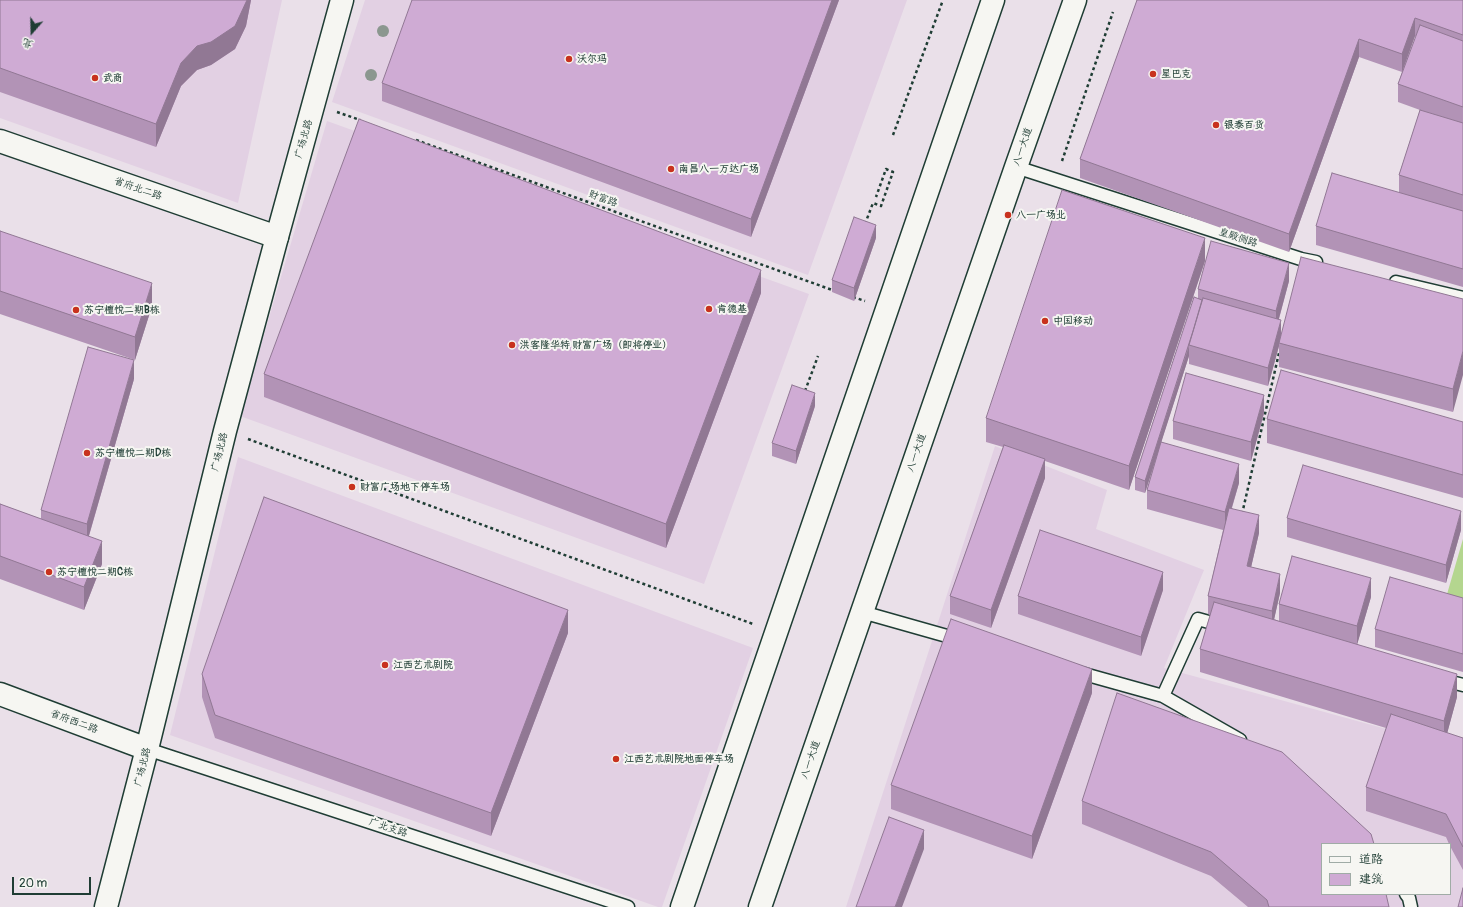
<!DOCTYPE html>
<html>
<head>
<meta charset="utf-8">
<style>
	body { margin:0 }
	#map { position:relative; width:1463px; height:907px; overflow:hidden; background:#eae0e9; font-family:Pangolin,"LXGW WenKai TC",sans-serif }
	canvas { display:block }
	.legend { position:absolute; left:1321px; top:843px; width:130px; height:52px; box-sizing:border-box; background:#f6f6f2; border:1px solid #a0aca6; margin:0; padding:5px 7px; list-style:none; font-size:12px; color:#1f3d34 }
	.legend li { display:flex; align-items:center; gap:8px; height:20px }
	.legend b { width:20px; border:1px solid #a0aca6 }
	.north { position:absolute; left:12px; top:12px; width:40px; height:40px; -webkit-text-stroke:3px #f6f6f2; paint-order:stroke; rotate:200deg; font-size:11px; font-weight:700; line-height:16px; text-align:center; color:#1f3d34 }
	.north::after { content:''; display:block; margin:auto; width:14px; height:18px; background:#1f3d34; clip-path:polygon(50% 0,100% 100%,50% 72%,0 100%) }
	.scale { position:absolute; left:12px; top:877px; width:79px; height:18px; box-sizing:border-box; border:2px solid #1f3d34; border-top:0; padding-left:5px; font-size:12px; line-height:14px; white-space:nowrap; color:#1f3d34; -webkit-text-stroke:3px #f6f6f2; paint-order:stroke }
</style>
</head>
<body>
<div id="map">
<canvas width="1463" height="907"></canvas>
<ul class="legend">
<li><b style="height:5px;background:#f6f6f2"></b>道路</li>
<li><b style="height:11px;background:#cfabd4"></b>建筑</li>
</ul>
<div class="north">北</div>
<div class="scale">20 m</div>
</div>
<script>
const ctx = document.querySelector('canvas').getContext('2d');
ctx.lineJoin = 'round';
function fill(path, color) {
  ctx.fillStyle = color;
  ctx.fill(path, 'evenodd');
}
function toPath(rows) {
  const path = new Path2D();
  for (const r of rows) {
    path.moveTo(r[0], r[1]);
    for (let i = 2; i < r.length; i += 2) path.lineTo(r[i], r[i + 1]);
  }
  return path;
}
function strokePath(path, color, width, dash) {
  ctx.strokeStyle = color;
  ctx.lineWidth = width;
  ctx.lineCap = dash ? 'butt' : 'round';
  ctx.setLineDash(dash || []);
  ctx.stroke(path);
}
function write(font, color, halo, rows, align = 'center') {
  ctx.font = font + ' Pangolin,"LXGW WenKai TC",sans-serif';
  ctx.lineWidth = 4;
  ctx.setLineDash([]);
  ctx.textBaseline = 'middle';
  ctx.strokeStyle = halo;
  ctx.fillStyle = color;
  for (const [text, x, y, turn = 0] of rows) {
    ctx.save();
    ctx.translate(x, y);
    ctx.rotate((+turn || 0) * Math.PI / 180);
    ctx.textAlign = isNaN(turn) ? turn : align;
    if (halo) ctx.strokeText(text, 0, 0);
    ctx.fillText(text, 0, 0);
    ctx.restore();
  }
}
fill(toPath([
	[0,0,282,0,238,203,0,118],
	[365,0,907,0,808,275,332,102],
	[327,121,809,294,704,584,240,416],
	[995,446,1107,490,1096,529,1204,570,1164,668,1463,750,1463,907,846,907],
	[1322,844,1450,844,1450,894,1322,894],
	[238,457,753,648,662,907,658,907,170,735]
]), '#e2d0e3');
fill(toPath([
	[1463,539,1463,614,1443,608]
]), '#b4d68f');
const service = toPath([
	[1016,167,1301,259,1316,262],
	[1396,282,1463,298],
	[862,612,961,640],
	[1077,672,1163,696,1240,740],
	[1443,680,1463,685],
	[1163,696,1198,619,1223,626],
	[147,749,628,907],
	[1406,894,1409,898,1411,907]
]);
const minor = toPath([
	[0,141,277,237],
	[0,694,147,749]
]);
const tertiary = toPath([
	[106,907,147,749,225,431,277,237,342,0]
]);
const trunk = toPath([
	[682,907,993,0],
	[760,907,1016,167,1075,0]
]);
strokePath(service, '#1f3d34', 15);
strokePath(minor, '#1f3d34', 25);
strokePath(tertiary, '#1f3d34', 25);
strokePath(trunk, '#1f3d34', 25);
strokePath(toPath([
	[337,112,360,120],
	[893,135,943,0],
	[416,140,835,291],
	[1062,161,1113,12],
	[865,224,873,203,881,206,893,172,886,169,876,197],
	[853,297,865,301],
	[805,391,818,356],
	[248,439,753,624],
	[1242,514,1279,353]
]), '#1f3d34', 2.5, [3, 3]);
strokePath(service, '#f6f6f2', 12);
strokePath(minor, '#f6f6f2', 22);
strokePath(tertiary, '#f6f6f2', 22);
strokePath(trunk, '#f6f6f2', 22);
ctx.fillStyle = '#8b978f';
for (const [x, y] of [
	[383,31],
	[371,75]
]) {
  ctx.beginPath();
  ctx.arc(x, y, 6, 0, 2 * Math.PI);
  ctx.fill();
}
fill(toPath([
	[0,0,251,0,246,26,235,49,211,65,197,70,181,86,156,147,0,92],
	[839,0,751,237,382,101,382,83],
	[1137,0,1463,0,1463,287,1316,245,1316,226,1399,193,1399,175,1420,110,1398,102,1398,84,1402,72,1359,57,1289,252,1080,178,1080,159],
	[1415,36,1416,36,1403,70],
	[0,231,152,306,135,360,0,314],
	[876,238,854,301,832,292,832,280],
	[1205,261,1129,490,1045,461,1045,478,991,628,950,614,950,596,1003,447,986,442,986,418],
	[1289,281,1279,319,1281,335,1463,299,1453,412,1279,367,1279,346,1268,386,1189,364,1189,356,1161,442,1239,483,1232,508,1259,533,1251,567,1280,593,1274,619,1279,621,1279,604,1371,597,1357,644,1457,697,1447,733,1463,738,1463,870,1450,846,1450,844,1449,844,1446,837,1366,811,1366,787,1386,728,1200,672,1200,649,1210,615,1208,614,1208,596,1223,530,1147,509,1147,490,1157,455,1145,493,1135,490,1135,477,1198,298,1198,289],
	[761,293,666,548,264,397,264,374],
	[134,379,89,536,102,564,84,610,0,579,0,504,41,519,41,510],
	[815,406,796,464,772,456,772,443],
	[1264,413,1251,461,1173,439,1173,421],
	[1267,419,1463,422,1463,498,1267,443],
	[1287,518,1461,530,1446,583,1287,537],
	[1163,590,1141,656,1018,614,1018,596],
	[1463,598,1463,672,1375,647,1375,629],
	[568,633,491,836,215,738,202,697,202,674],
	[1092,693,1032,859,891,809,891,785],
	[1082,801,1389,907,1248,907,1211,876,1082,824]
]), '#b293b6');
fill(toPath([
	[247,0,251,0,246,26,235,49,211,65,197,70,181,86,156,147,156,124,181,63,197,46],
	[832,0,839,0,751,237,751,219],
	[1415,18,1415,36,1402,72,1402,54],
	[1359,39,1359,57,1289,252,1289,234],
	[876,225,876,238,854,301,854,288],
	[1205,238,1205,261,1129,490,1129,466],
	[1289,263,1289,281,1276,329,1276,311],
	[761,270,761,293,666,548,666,524],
	[152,283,152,306,135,360,135,337],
	[1204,300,1189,345,1189,356,1145,493,1145,481],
	[1281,320,1281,338,1279,343,1279,346,1268,386,1268,368],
	[1463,351,1463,375,1453,412,1453,389],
	[134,360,134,379,87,542,87,524],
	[815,393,815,406,796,464,796,451],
	[1264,395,1264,413,1251,461,1251,442],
	[1045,459,1045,478,991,628,991,610],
	[1239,464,1239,483,1225,530,1225,512],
	[1461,511,1461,530,1446,583,1446,565],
	[1259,515,1259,533,1247,585,1247,566],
	[102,541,102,564,84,610,84,587],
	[1163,572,1163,590,1141,656,1141,637],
	[1280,574,1280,593,1272,629,1272,611],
	[1371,578,1371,597,1357,645,1357,626],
	[568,610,568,633,491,836,491,813],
	[1092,669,1092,693,1032,859,1032,836],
	[1457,674,1457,697,1444,745,1444,721],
	[924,830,924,849,902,907,895,907]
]), '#917894');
const building = toPath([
	[0,0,247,0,235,26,211,42,197,46,181,63,156,124,0,68,0,0],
	[412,0,832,0,751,219,382,83,412,0],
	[1137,0,1463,0,1463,35,1415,18,1402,54,1359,39,1289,234,1080,159,1137,0],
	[1420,25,1463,41,1463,107,1398,84,1420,25],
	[1420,110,1463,123,1463,195,1399,175,1420,110],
	[359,119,761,270,666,524,264,374,359,119],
	[1332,173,1463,211,1463,269,1316,226,1332,173],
	[1062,190,1205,238,1129,466,986,418,1062,190],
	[854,217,876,225,854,288,832,280,854,217],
	[0,231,152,283,135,337,0,291,0,231],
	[1211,241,1289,263,1276,311,1198,289,1211,241],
	[1301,257,1463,299,1463,351,1453,389,1279,343,1301,257],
	[1194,297,1202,300,1193,331,1145,481,1135,477,1194,297],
	[1203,298,1281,320,1268,368,1189,345,1203,298],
	[88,347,134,360,87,524,41,510,88,347],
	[1281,370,1463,422,1463,475,1267,419,1281,370],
	[1186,373,1264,395,1251,442,1173,421,1186,373],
	[792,385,815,393,796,451,772,443,792,385],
	[1161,442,1239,464,1225,512,1147,490,1161,442],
	[1004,445,1045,459,991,610,950,596,1004,445],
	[1303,465,1461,511,1446,565,1287,518,1303,465],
	[264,497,568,610,491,813,215,715,202,674,264,497],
	[0,504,102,541,84,587,0,556,0,504],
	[1229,508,1259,515,1247,566,1280,574,1272,611,1208,596,1229,508],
	[1040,530,1163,572,1141,637,1018,596,1040,530],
	[1292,556,1371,578,1357,626,1279,604,1292,556],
	[1390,577,1463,598,1463,654,1375,629,1390,577],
	[1214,602,1457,674,1444,721,1200,649,1214,602],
	[951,619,1092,669,1032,836,891,785,951,619],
	[1117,693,1282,752,1371,834,1374,844,1322,844,1322,894,1386,894,1389,907,1269,907,1267,900,1211,852,1082,801,1117,693],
	[1391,714,1463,738,1463,847,1446,814,1366,787,1391,714],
	[889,817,924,830,895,907,856,907,889,817],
	[1463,888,1463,907,1458,907,1463,888]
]);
fill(building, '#cfabd4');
strokePath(building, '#917894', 1);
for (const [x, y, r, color] of [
	[569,59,4,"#c8321e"],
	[1153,74,4,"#c8321e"],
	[95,78,4,"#c8321e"],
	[1216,125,4,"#c8321e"],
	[671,169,4,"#c8321e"],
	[1008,215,4,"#c8321e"],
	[709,309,4,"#c8321e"],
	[76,310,4,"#c8321e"],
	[1045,321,4,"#c8321e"],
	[512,345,4,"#c8321e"],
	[87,453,4,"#c8321e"],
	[352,487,4,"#c8321e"],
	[49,572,4,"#c8321e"],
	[385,665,4,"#c8321e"],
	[616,759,4,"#c8321e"]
]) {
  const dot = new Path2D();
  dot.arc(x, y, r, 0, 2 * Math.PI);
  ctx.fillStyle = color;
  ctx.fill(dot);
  strokePath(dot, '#f6f6f2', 1.5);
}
write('bold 10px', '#1f3d34', '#f6f6f2', [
	["沃尔玛",577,59],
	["星巴克",1161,74],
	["武商",103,78],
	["银泰百货",1224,125],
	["南昌八一万达广场",679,169],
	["八一广场北",1016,215],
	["肯德基",717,309],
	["苏宁檀悦二期B栋",84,310],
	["中国移动",1053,321],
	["洪客隆华特 财富广场（即将停业）",520,345],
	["苏宁檀悦二期D栋",95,453],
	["财富广场地下停车场",360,487],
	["苏宁檀悦二期C栋",57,572],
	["江西艺术剧院",393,665],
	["江西艺术剧院地面停车场",624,759]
], 'left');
write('10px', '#1f3d34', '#f6f6f2', [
	["广场北路",304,139,-74],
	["八一大道",1023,147,-71],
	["省府北二路",138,189,19],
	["财富路",603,199,20],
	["皇殿侧路",1238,238,18],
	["广场北路",220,452,-76],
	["八一大道",917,453,-71],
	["省府西二路",74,722,20],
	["八一大道",811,760,-71],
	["广场北路",143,767,-76],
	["广北支路",388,828,18]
]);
</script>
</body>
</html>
